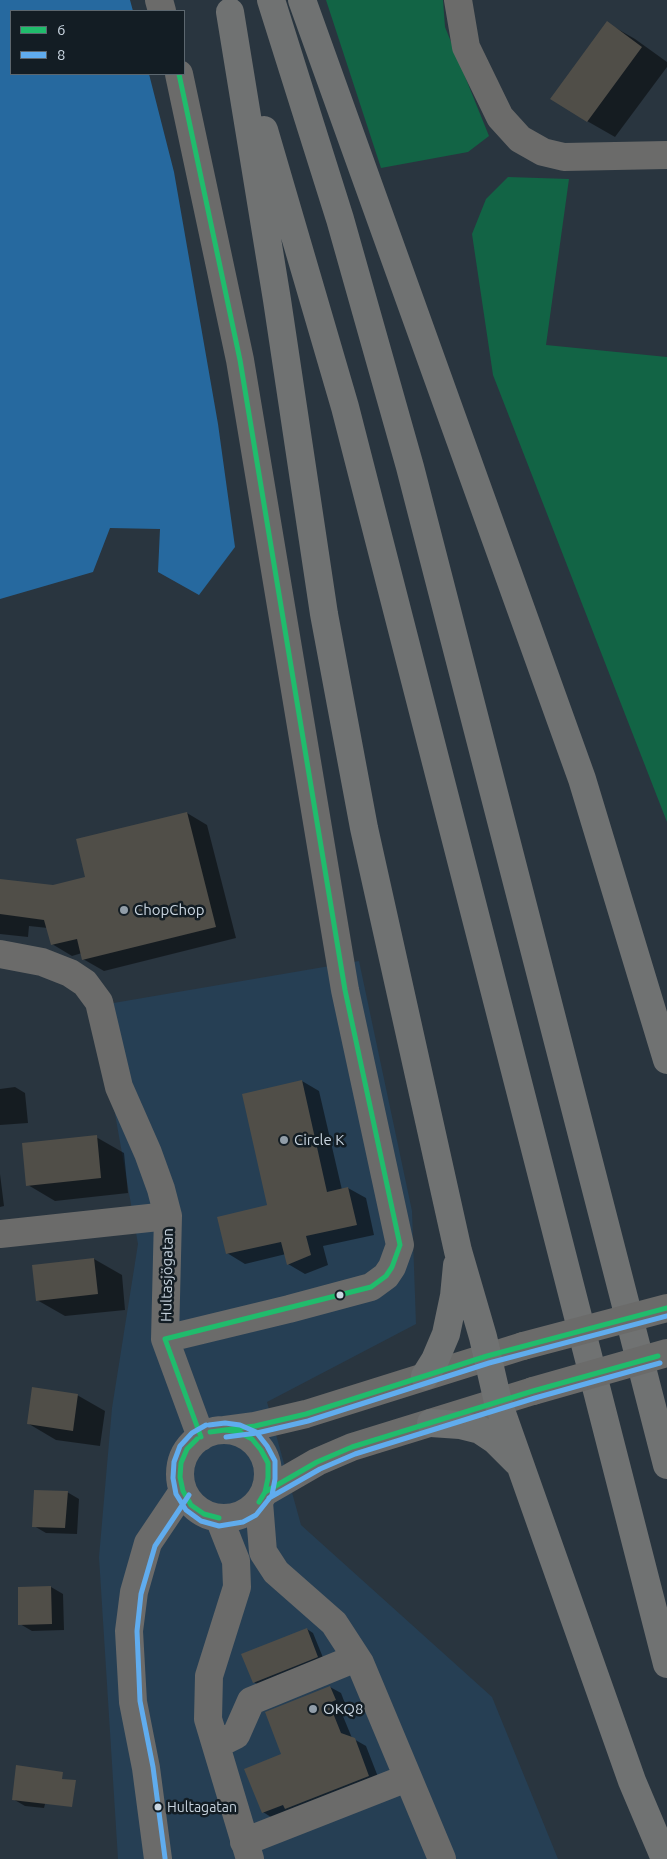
<!DOCTYPE html>
<html>
<head>
<meta charset="utf-8">
<style>
	body { margin:0 }
	#map { position:relative; width:667px; height:1859px; overflow:hidden; background:#29353f; font-family:Ubuntu,sans-serif }
	canvas { display:block }
	.legend { position:absolute; left:10px; top:10px; width:175px; height:65px; box-sizing:border-box; background:#131d24; border:1px solid #5c676f; margin:0; padding:6px 9px; list-style:none; font-size:15px; color:#c9d5e0 }
	.legend li { display:flex; align-items:center; gap:10px; height:25px }
	.legend b { width:25px; border:1px solid #5c676f }
</style>
</head>
<body>
<div id="map">
<canvas width="667" height="1859"></canvas>
<ul class="legend">
<li><b style="height:6px;background:#20bc6c"></b>6</li>
<li><b style="height:6px;background:#60acee"></b>8</li>
</ul>
</div>
<script>
const ctx = document.querySelector('canvas').getContext('2d');
ctx.lineJoin = 'round';
function fill(path, color) {
  ctx.fillStyle = color;
  ctx.fill(path, 'evenodd');
}
function toPath(rows) {
  const path = new Path2D();
  for (const r of rows) {
    if (r.length === 3) {
      path.moveTo(r[0] + r[2], r[1]);
      path.arc(r[0], r[1], r[2], 0, 2 * Math.PI);
      continue;
    }
    path.moveTo(r[0], r[1]);
    for (let i = 2; i < r.length; i += 2) path.lineTo(r[i], r[i + 1]);
  }
  return path;
}
function strokePath(path, color, width, dash) {
  ctx.strokeStyle = color;
  ctx.lineWidth = width;
  ctx.lineCap = dash ? 'butt' : 'round';
  ctx.setLineDash(dash || []);
  ctx.stroke(path);
}
function write(font, color, halo, rows, align = 'center') {
  ctx.font = font + ' Ubuntu,sans-serif';
  ctx.lineWidth = 5;
  ctx.setLineDash([]);
  ctx.textBaseline = 'middle';
  ctx.strokeStyle = halo;
  ctx.fillStyle = color;
  for (const [text, x, y, turn = 0] of rows) {
    ctx.save();
    ctx.translate(x, y);
    ctx.rotate((+turn || 0) * Math.PI / 180);
    ctx.textAlign = isNaN(turn) ? turn : align;
    if (halo) ctx.strokeText(text, 0, 0);
    ctx.fillText(text, 0, 0);
    ctx.restore();
  }
}
fill(toPath([
	[359,961,412,1211,416,1324,267,1402,301,1525,492,1697,558,1859,118,1859,99,1557,112,1408,138,1244,96,1006]
]), '#263f54');
fill(toPath([
	[326,0,443,0,445,27,489,136,468,152,381,168],
	[508,177,569,179,546,345,667,357,667,822,493,375,472,234,486,199]
]), '#126445');
fill(toPath([
	[0,0,130,0,133,11,11,11,11,74,149,74,174,172,218,424,235,547,199,595,158,572,160,529,110,528,93,572,0,599]
]), '#26699f');
fill(toPath([
	[607,23,635,39,667,62,667,67,615,137,587,121],
	[187,813,207,825,236,938,104,971,83,959,82,953,72,956,52,944,48,928,29,926,28,937,0,934,0,880,53,887,86,878],
	[302,1081,319,1091,342,1190,348,1188,366,1198,374,1235,323,1246,328,1265,305,1274,288,1264,286,1254,245,1264,227,1253,268,1206],
	[15,1087,25,1093,28,1123,0,1125,0,1089],
	[96,1137,124,1153,128,1193,55,1201,28,1185],
	[0,1174,4,1206,0,1207],
	[94,1259,122,1275,125,1310,65,1316,37,1300],
	[77,1395,105,1411,100,1446,56,1440,29,1424],
	[67,1492,79,1499,77,1534,46,1533,34,1526],
	[51,1587,63,1594,64,1630,32,1631,20,1624],
	[307,1629,313,1633,324,1660,260,1686,254,1682],
	[330,1687,341,1693,346,1706,340,1709,352,1738,366,1746,380,1782,274,1819,263,1812,283,1755],
	[52,1777,44,1808,25,1806,13,1799]
]), '#0007');
fill(toPath([
	[607,21,642,47,587,122,550,99],
	[187,812,216,927,82,960,77,939,51,945,44,920,0,914,0,879,53,885,85,877,76,839],
	[302,1080,327,1192,348,1187,357,1225,306,1236,311,1255,287,1265,281,1242,226,1254,217,1217,267,1205,242,1094],
	[97,1135,101,1178,26,1186,22,1143],
	[94,1258,98,1294,36,1301,32,1265],
	[32,1387,78,1394,73,1431,27,1424],
	[34,1490,68,1491,65,1528,32,1527],
	[51,1586,52,1624,18,1625,18,1587],
	[307,1628,318,1657,253,1683,241,1654],
	[330,1686,336,1700,329,1703,341,1733,355,1738,369,1776,285,1809,283,1805,262,1813,244,1769,281,1754,265,1712],
	[16,1765,63,1772,62,1779,76,1780,72,1807,12,1800]
]), '#504e48');
strokePath(toPath([
	[159,0,162,11],
	[458,0,466,47,500,117,520,139,543,152,564,157,667,155],
	[0,954,42,962,70,973,85,983,99,1002,119,1087,148,1153,161,1189,168,1216],
	[0,1234,168,1216,165,1339,201,1437],
	[165,1339,289,1309,371,1287,386,1276,392,1267,400,1245,345,990,240,360,179,74],
	[224,1474,44],
	[225,1430,255,1426,306,1414,523,1346],
	[265,1492,317,1462,352,1447,533,1391],
	[259,1502,263,1552,276,1572,334,1623,360,1663,442,1859],
	[219,1518,236,1561,237,1587,209,1676,208,1719,250,1859],
	[216,1745,236,1735,251,1701,356,1658],
	[244,1842,407,1778],
	[158,1859,146,1768,133,1702,129,1631,134,1592,148,1543,183,1491]
]), '#6b6b6a', 28);
strokePath(toPath([
	[271,0,340,219,410,467,667,1465],
	[302,0,582,779,667,1060],
	[230,12,277,300,324,614,364,828,458,1251,483,1337,498,1402,632,1781,665,1859],
	[264,130,345,407,667,1664],
	[425,1376,435,1360,446,1334,454,1296,457,1265],
	[431,1423,460,1425,480,1430,495,1440,517,1462]
]), '#707272', 28);
strokePath(toPath([
	[523,1346,667,1308],
	[533,1391,667,1353]
]), '#6b6b6a', 28);
strokePath(toPath([
	[165,1339,371,1287,386,1276,392,1267,400,1245,345,990,240,360,179,74],
	[165,1339,201,1437],
	[225,1430,255,1426,306,1414,487,1356,667,1308],
	[210,1432,225,1430,239,1432,252,1439,261,1450,268,1463,268,1478,265,1492,259,1502],
	[197,1439,187,1449,181,1463,180,1477,183,1491,191,1505,204,1514,219,1518],
	[265,1492,317,1462,352,1447,533,1391,658,1356]
]), '#20bc6c', 5);
strokePath(toPath([
	[206,1425,192,1433,180,1446,174,1462,173,1478,176,1494,186,1510,201,1521,219,1526,243,1522,256,1515,272,1495,275,1479,275,1461,267,1446,256,1432,240,1425,225,1423,209,1425],
	[226,1437,257,1433,308,1421,489,1363,667,1316],
	[269,1498,320,1469,355,1454,535,1398,660,1363],
	[165,1858,153,1767,140,1701,137,1631,141,1594,155,1546,189,1495]
]), '#60acee', 5);
for (const [x, y, r, color] of [
	[124,910,5,"#919da8"],
	[284,1140,5,"#919da8"],
	[340,1295,4.5,"#c9d5e0"],
	[313,1709,5,"#919da8"],
	[158,1807,4.5,"#c9d5e0"]
]) {
  const dot = new Path2D();
  dot.arc(x, y, r, 0, 2 * Math.PI);
  ctx.fillStyle = color;
  ctx.fill(dot);
  strokePath(dot, '#131d24', 2);
}
write('14px', '#c9d5e0', '#131d24', [
	["Hultagatan",167,1807]
], 'left');
write('15px', '#c9d5e0', '#131d24', [
	["ChopChop",134,910],
	["Circle K",294,1140],
	["OKQ8",323,1709]
], 'left');
write('15px', '#c9d5e0', '#131d24', [
	["Hultasjögatan",167,1275,-89]
]);
</script>
</body>
</html>
